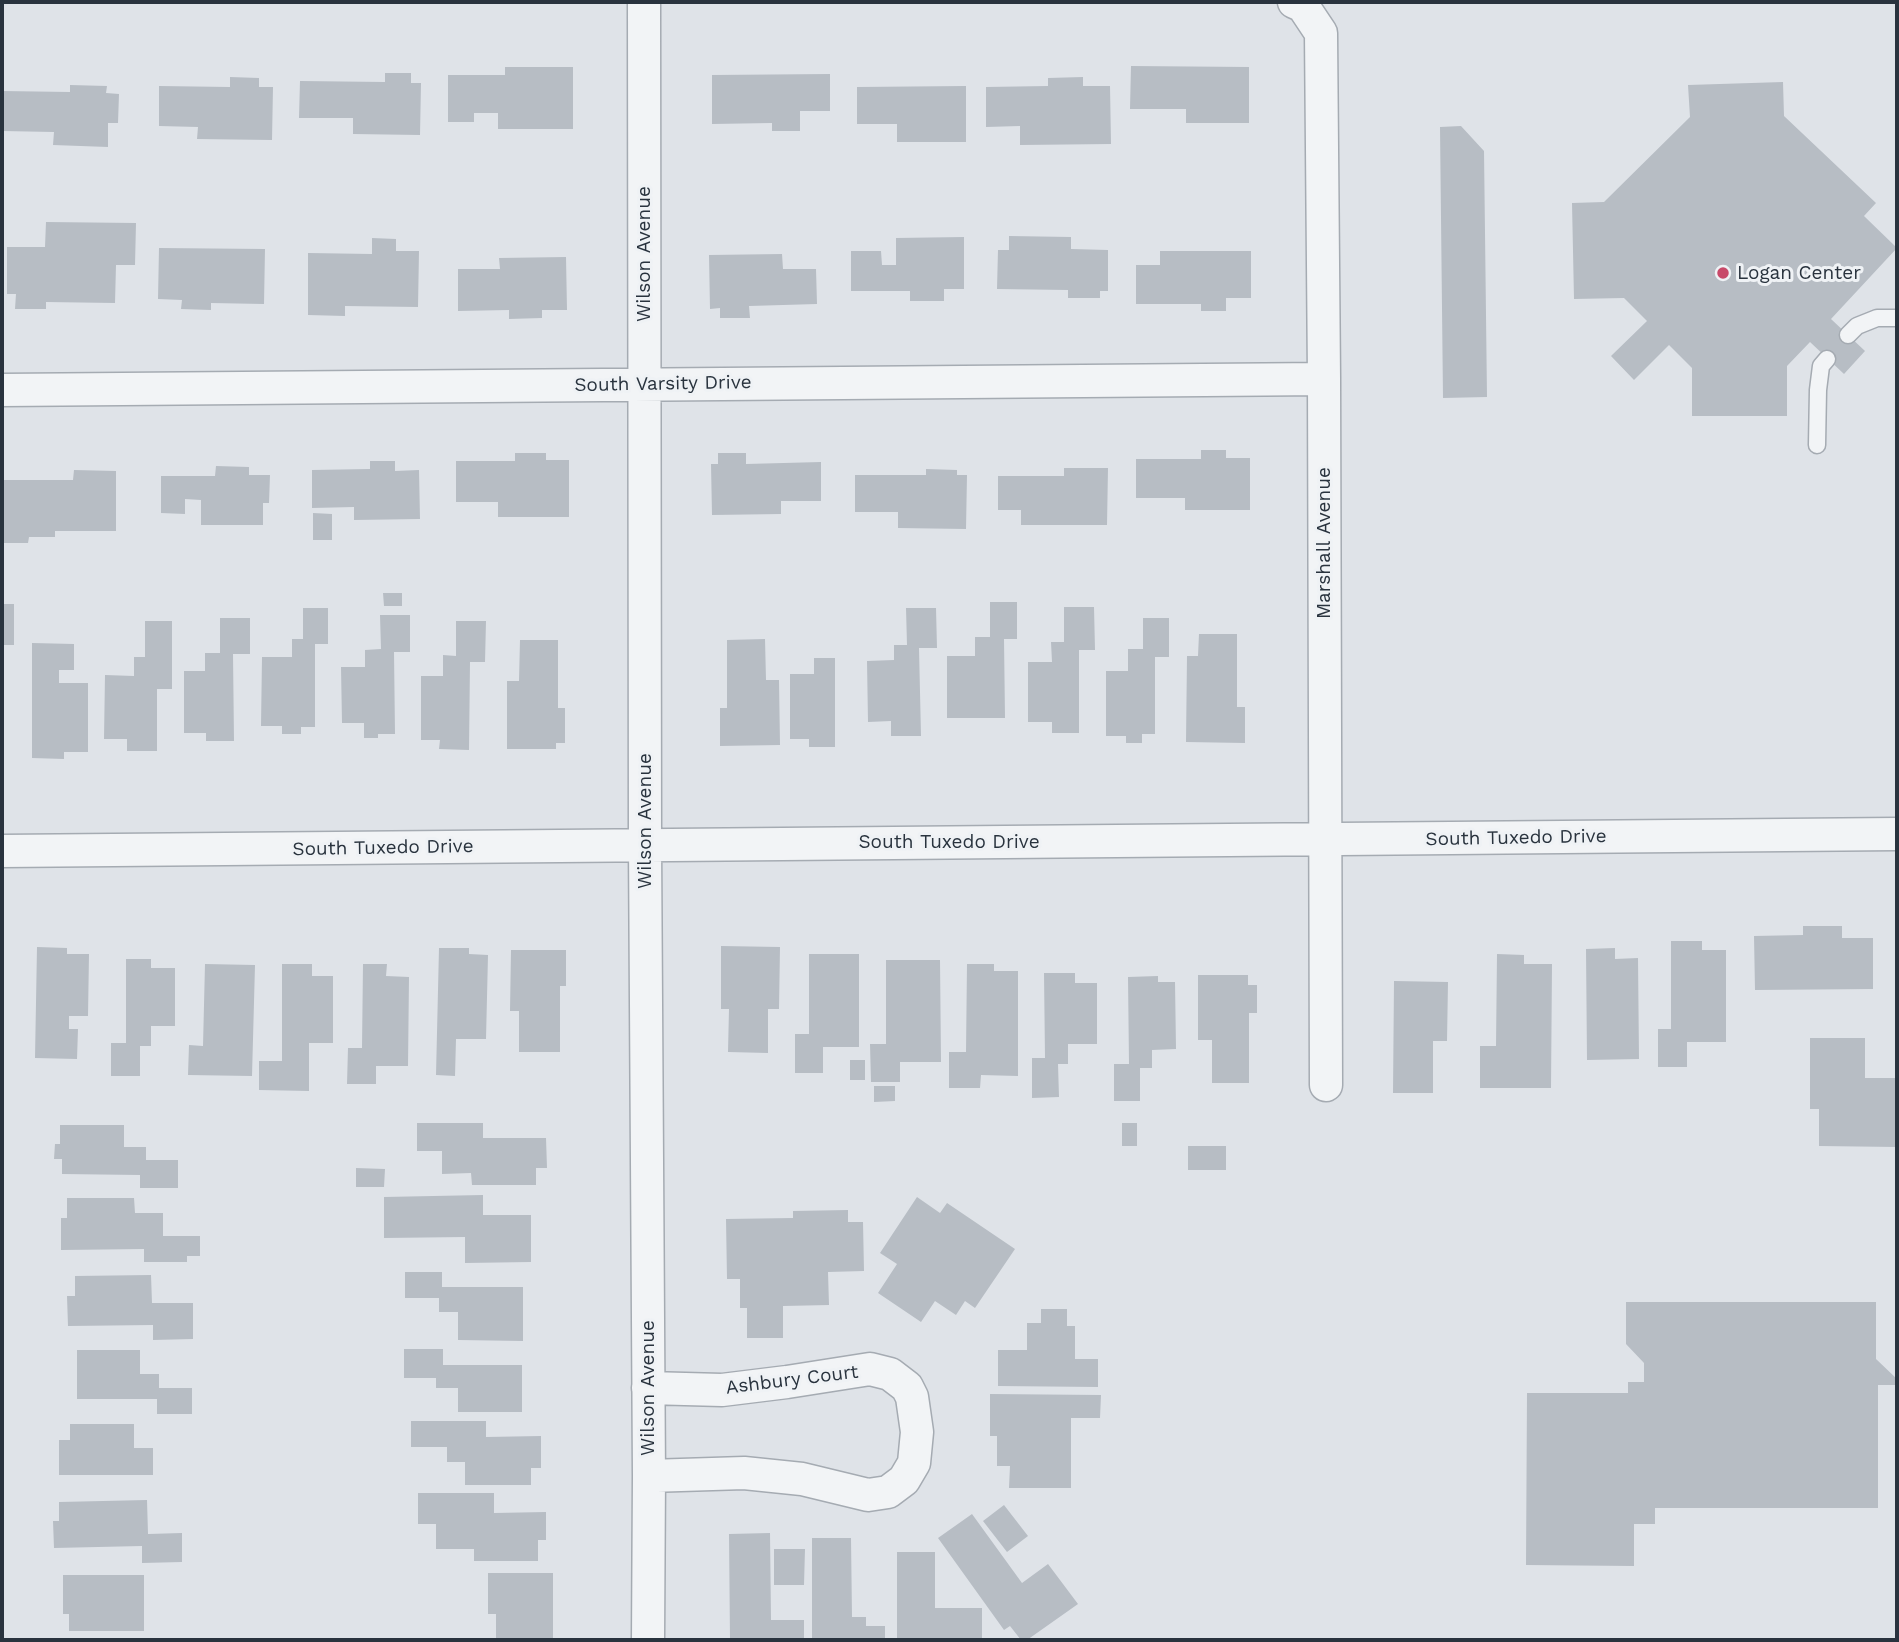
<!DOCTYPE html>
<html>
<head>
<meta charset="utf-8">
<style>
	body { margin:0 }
	#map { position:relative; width:1899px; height:1642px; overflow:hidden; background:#dfe3e8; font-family:"Work Sans",sans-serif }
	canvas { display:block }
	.frame { position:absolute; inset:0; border:4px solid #29333e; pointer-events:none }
</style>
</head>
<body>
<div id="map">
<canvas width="1899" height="1642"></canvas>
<div class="frame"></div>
</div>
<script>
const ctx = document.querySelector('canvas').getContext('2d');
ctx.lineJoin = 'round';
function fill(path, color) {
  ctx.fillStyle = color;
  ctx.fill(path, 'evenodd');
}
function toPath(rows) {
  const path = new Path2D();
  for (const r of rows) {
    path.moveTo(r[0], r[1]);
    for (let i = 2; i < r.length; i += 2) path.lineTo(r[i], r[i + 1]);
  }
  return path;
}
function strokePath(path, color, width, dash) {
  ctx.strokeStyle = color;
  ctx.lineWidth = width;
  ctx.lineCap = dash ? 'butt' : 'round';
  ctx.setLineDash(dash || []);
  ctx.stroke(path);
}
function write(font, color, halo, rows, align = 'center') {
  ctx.font = font + ' "Work Sans",sans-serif';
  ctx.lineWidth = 6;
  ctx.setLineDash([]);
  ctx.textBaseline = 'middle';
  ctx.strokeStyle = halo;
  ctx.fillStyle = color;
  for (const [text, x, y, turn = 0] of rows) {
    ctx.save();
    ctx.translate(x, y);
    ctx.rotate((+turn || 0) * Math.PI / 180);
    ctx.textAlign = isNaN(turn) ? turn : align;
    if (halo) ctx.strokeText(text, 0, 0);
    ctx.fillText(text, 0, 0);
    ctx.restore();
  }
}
fill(toPath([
	[1131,66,1249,67,1249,123,1186,123,1186,109,1130,109],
	[505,67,573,67,573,129,498,129,498,113,474,113,474,122,448,122,448,75,505,75],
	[385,73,411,73,411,83,421,83,420,135,353,134,353,118,299,118,300,81,385,82],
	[830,74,830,111,800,111,800,131,772,131,772,123,712,124,712,75],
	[230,77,259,78,259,87,273,87,272,140,197,139,198,127,159,126,159,86,230,87],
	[1083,77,1083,86,1110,86,1111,144,1020,145,1020,126,986,127,986,87,1048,86,1048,78],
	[1783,82,1784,116,1876,203,1864,216,1897,248,1831,319,1865,351,1844,374,1810,342,1787,366,1787,416,1692,416,1692,368,1669,345,1634,380,1611,356,1647,321,1624,298,1574,299,1572,203,1604,202,1690,117,1688,85],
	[70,85,107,86,106,93,119,94,118,123,108,123,108,147,53,145,54,132,2,131,2,91,70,92],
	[966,86,966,142,897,142,897,124,857,124,857,87],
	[1461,126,1484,151,1487,397,1443,398,1440,127],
	[46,222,136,223,135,265,116,265,115,303,46,302,46,309,15,309,16,294,7,294,7,247,45,247],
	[1009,236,1071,237,1071,249,1108,250,1108,291,1100,291,1100,298,1068,298,1068,290,997,289,998,250,1009,250],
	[964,237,964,289,944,289,944,301,910,301,910,291,851,291,851,251,881,251,882,265,896,265,896,238],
	[372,238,396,239,396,251,419,251,418,307,345,306,345,316,308,315,308,253,372,254],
	[159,248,265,249,264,304,211,303,211,310,181,309,182,300,158,299],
	[1160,251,1251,251,1251,298,1226,298,1226,311,1201,311,1201,304,1136,304,1136,265,1160,265],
	[782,254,783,269,816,269,817,304,749,306,750,318,720,318,720,308,710,309,709,255],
	[566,257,567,310,542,310,542,318,509,319,509,310,458,311,458,269,500,269,499,258],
	[1201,450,1226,450,1226,458,1250,458,1250,510,1185,510,1185,498,1136,498,1136,459,1201,459],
	[515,453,546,453,546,460,569,460,569,517,498,517,498,502,456,502,456,461,515,461],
	[718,453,746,453,746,464,821,462,821,501,781,501,781,514,712,515,711,464,718,464],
	[370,461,395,461,395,471,419,470,420,519,354,520,354,507,312,508,312,470,370,469],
	[216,466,249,467,249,475,270,475,269,503,263,503,263,525,201,525,201,500,185,499,185,514,161,513,161,476,215,476],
	[1064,468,1108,468,1107,525,1021,525,1021,510,998,510,998,476,1064,476],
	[926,469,957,470,957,475,967,475,966,529,898,528,898,512,855,512,855,475,926,475],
	[74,470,116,471,116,531,55,531,55,537,29,537,28,543,3,543,4,480,73,480],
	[313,513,332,514,332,540,313,540],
	[383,593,402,593,402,606,384,606],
	[990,602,1017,602,1017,639,1004,639,1005,718,947,718,947,656,975,656,975,637,990,637],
	[2,604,14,604,14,645,2,645],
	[1064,607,1094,607,1095,650,1079,650,1079,733,1052,733,1052,722,1028,722,1028,662,1052,662,1051,642,1064,642],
	[303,608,328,608,328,644,315,644,315,727,301,727,301,734,282,734,282,726,261,726,262,657,292,657,292,639,303,639],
	[906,608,936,608,937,648,919,648,921,736,891,736,891,721,868,722,867,661,894,660,894,645,907,645],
	[380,615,410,615,410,652,394,652,395,734,378,734,378,738,364,738,364,723,342,723,341,667,365,667,365,650,381,649],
	[220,618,250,618,250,654,233,654,234,741,206,741,206,733,184,733,184,671,205,671,205,653,220,653],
	[1143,618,1169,618,1169,657,1155,657,1155,734,1142,734,1142,743,1126,743,1126,736,1106,736,1106,671,1128,671,1128,649,1143,649],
	[145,621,172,621,172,689,157,689,157,751,127,751,127,739,104,739,105,675,134,676,134,657,145,657],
	[456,621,486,621,485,662,470,662,469,750,439,749,440,740,421,740,421,676,443,676,443,655,456,656],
	[1199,634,1237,634,1237,707,1245,707,1245,743,1186,742,1187,656,1198,656],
	[765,639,766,680,779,680,780,745,720,746,720,708,727,708,727,640],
	[520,640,558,640,558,708,565,708,565,743,556,743,556,749,507,749,507,681,519,681],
	[32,643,74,644,74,670,59,670,59,683,88,683,88,752,64,752,64,759,32,758],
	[814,658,835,658,835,747,809,747,809,739,790,739,790,674,814,674],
	[1803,926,1842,926,1842,938,1873,938,1873,989,1755,990,1754,936,1803,935],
	[1671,941,1702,941,1702,950,1726,950,1726,1042,1687,1042,1687,1067,1658,1067,1658,1029,1671,1029],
	[721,946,780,947,779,1009,768,1009,768,1053,728,1052,729,1009,721,1009],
	[37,947,67,948,67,954,89,954,88,1016,69,1016,69,1029,78,1029,77,1059,35,1058],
	[439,948,469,948,469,954,488,955,486,1039,456,1039,455,1076,436,1075],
	[1615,948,1615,959,1638,958,1639,1059,1587,1060,1586,949],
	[511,950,566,950,566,986,560,986,560,1052,519,1052,519,1011,510,1011],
	[809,954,859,954,859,1047,823,1047,823,1073,795,1073,795,1034,809,1034],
	[1497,954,1524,955,1524,964,1552,964,1551,1088,1480,1088,1480,1046,1496,1046],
	[126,959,151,959,151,968,175,968,175,1026,151,1026,151,1046,140,1046,140,1076,111,1076,111,1043,126,1043],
	[886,960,940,960,941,1062,900,1062,900,1082,871,1082,870,1044,886,1044],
	[205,964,255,965,252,1076,188,1075,189,1045,203,1046],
	[282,964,312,964,312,976,333,976,333,1043,309,1043,309,1091,259,1090,259,1061,282,1061],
	[363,964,387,964,386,976,409,977,408,1066,376,1066,376,1084,347,1084,348,1048,362,1048],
	[967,964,994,964,994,971,1018,971,1018,1076,981,1075,980,1088,949,1088,949,1052,966,1052],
	[1044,973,1075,973,1075,983,1097,983,1097,1044,1068,1044,1068,1064,1058,1064,1059,1097,1032,1098,1032,1058,1045,1058],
	[1198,975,1248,975,1248,985,1257,985,1257,1013,1249,1013,1249,1083,1212,1083,1212,1040,1198,1040],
	[1158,976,1158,982,1175,982,1176,1049,1152,1050,1152,1068,1140,1068,1140,1101,1114,1101,1114,1064,1129,1064,1128,977],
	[1394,981,1448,982,1447,1041,1433,1041,1433,1093,1393,1093],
	[1810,1038,1865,1038,1865,1078,1897,1078,1897,1147,1819,1146,1819,1109,1810,1109],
	[850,1060,865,1060,865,1080,850,1080],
	[874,1086,895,1086,895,1101,874,1102],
	[417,1123,483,1123,483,1138,546,1138,547,1168,536,1168,536,1185,472,1185,471,1173,442,1174,442,1151,417,1151],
	[1122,1123,1137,1123,1137,1146,1122,1146],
	[60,1125,124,1125,124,1147,146,1147,146,1160,178,1160,178,1188,140,1188,140,1175,62,1174,62,1159,54,1159,55,1144,60,1144],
	[1188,1146,1226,1146,1226,1170,1188,1170],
	[356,1168,385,1169,384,1187,356,1187],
	[483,1195,483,1215,531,1215,531,1262,465,1263,465,1237,384,1238,384,1197],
	[917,1197,940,1213,947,1203,1015,1249,975,1308,965,1301,956,1315,935,1301,921,1322,878,1293,897,1264,880,1253],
	[67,1198,134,1198,135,1213,163,1213,163,1236,200,1236,200,1256,187,1256,187,1262,144,1262,144,1249,61,1250,61,1218,67,1218],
	[848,1210,848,1222,863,1222,864,1271,828,1272,829,1305,783,1306,783,1338,747,1338,747,1308,740,1308,740,1279,727,1279,726,1219,793,1218,793,1211],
	[405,1272,442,1272,442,1287,523,1287,523,1341,458,1340,458,1312,439,1312,439,1298,405,1298],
	[151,1275,152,1303,193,1303,193,1339,153,1340,153,1325,68,1326,67,1296,75,1296,75,1276],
	[1626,1302,1876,1302,1876,1359,1897,1379,1897,1385,1878,1385,1878,1508,1655,1508,1655,1524,1634,1524,1634,1566,1526,1565,1527,1393,1628,1393,1628,1382,1644,1382,1644,1363,1626,1344],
	[1041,1309,1067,1309,1067,1326,1075,1326,1075,1359,1098,1359,1098,1387,998,1386,998,1350,1027,1350,1027,1323,1041,1323],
	[404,1349,443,1349,443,1365,522,1365,522,1412,458,1412,458,1388,436,1388,436,1378,404,1378],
	[77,1350,140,1350,140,1374,159,1374,159,1388,192,1388,192,1414,157,1414,157,1399,77,1399],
	[990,1394,1101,1395,1100,1418,1071,1418,1071,1488,1009,1488,1010,1466,997,1466,997,1436,990,1436],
	[411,1421,486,1421,486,1437,541,1436,541,1468,531,1468,531,1485,465,1485,465,1462,447,1462,447,1447,411,1447],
	[70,1424,134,1424,134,1448,153,1448,153,1475,59,1475,59,1440,70,1440],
	[418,1493,494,1493,494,1513,546,1512,546,1540,538,1540,538,1561,474,1561,474,1549,436,1549,436,1524,418,1524],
	[147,1500,148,1534,182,1533,182,1562,142,1563,142,1546,54,1548,53,1521,59,1521,59,1502],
	[1004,1505,1028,1536,1007,1552,983,1521],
	[972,1514,1022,1583,1048,1564,1078,1604,1027,1640,1021,1640,1010,1626,1004,1630,938,1538],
	[770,1533,771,1620,804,1620,804,1640,730,1640,729,1534],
	[812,1538,851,1538,852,1617,866,1617,866,1626,885,1626,885,1640,812,1640],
	[774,1549,805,1549,804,1585,774,1585],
	[897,1552,935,1552,935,1608,982,1608,982,1640,897,1640],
	[488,1573,553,1573,553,1640,496,1640,496,1614,488,1614],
	[63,1575,144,1575,144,1631,69,1631,69,1614,63,1614]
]), '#b7bdc4');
const lane = toPath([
	[1848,335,1857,326,1877,318,1897,318],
	[1817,445,1818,390,1821,366,1827,359]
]);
const street = toPath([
	[644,2,645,845,649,1476,648,1640],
	[1294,2,1303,6,1321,33,1324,379,1326,1085],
	[2,390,1324,379],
	[2,851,1897,834],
	[648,1388,722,1390,787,1382,870,1369,890,1374,907,1387,912,1397,917,1432,914,1463,904,1480,888,1492,868,1495,802,1479,744,1473,649,1476]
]);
strokePath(lane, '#a5abb2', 19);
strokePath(street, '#a5abb2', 35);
strokePath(lane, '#f2f4f6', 16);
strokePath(street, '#f2f4f6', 32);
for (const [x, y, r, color] of [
	[1723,273,7,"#c84969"]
]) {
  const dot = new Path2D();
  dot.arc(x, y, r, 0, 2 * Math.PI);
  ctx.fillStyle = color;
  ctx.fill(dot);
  strokePath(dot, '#eff2f5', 2.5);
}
write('19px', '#29333e', '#eff2f5', [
	["Wilson Avenue",644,254,-90],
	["South Varsity Drive",663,384,-1],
	["Marshall Avenue",1324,543,-90],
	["Wilson Avenue",645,821,-90],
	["South Tuxedo Drive",1516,838,-1],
	["South Tuxedo Drive",949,842],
	["South Tuxedo Drive",383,848,-1],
	["Ashbury Court",792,1380,-7],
	["Wilson Avenue",648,1388,-90]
]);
write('19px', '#29333e', '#eff2f5', [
	["Logan Center",1737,273]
], 'left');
</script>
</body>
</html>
